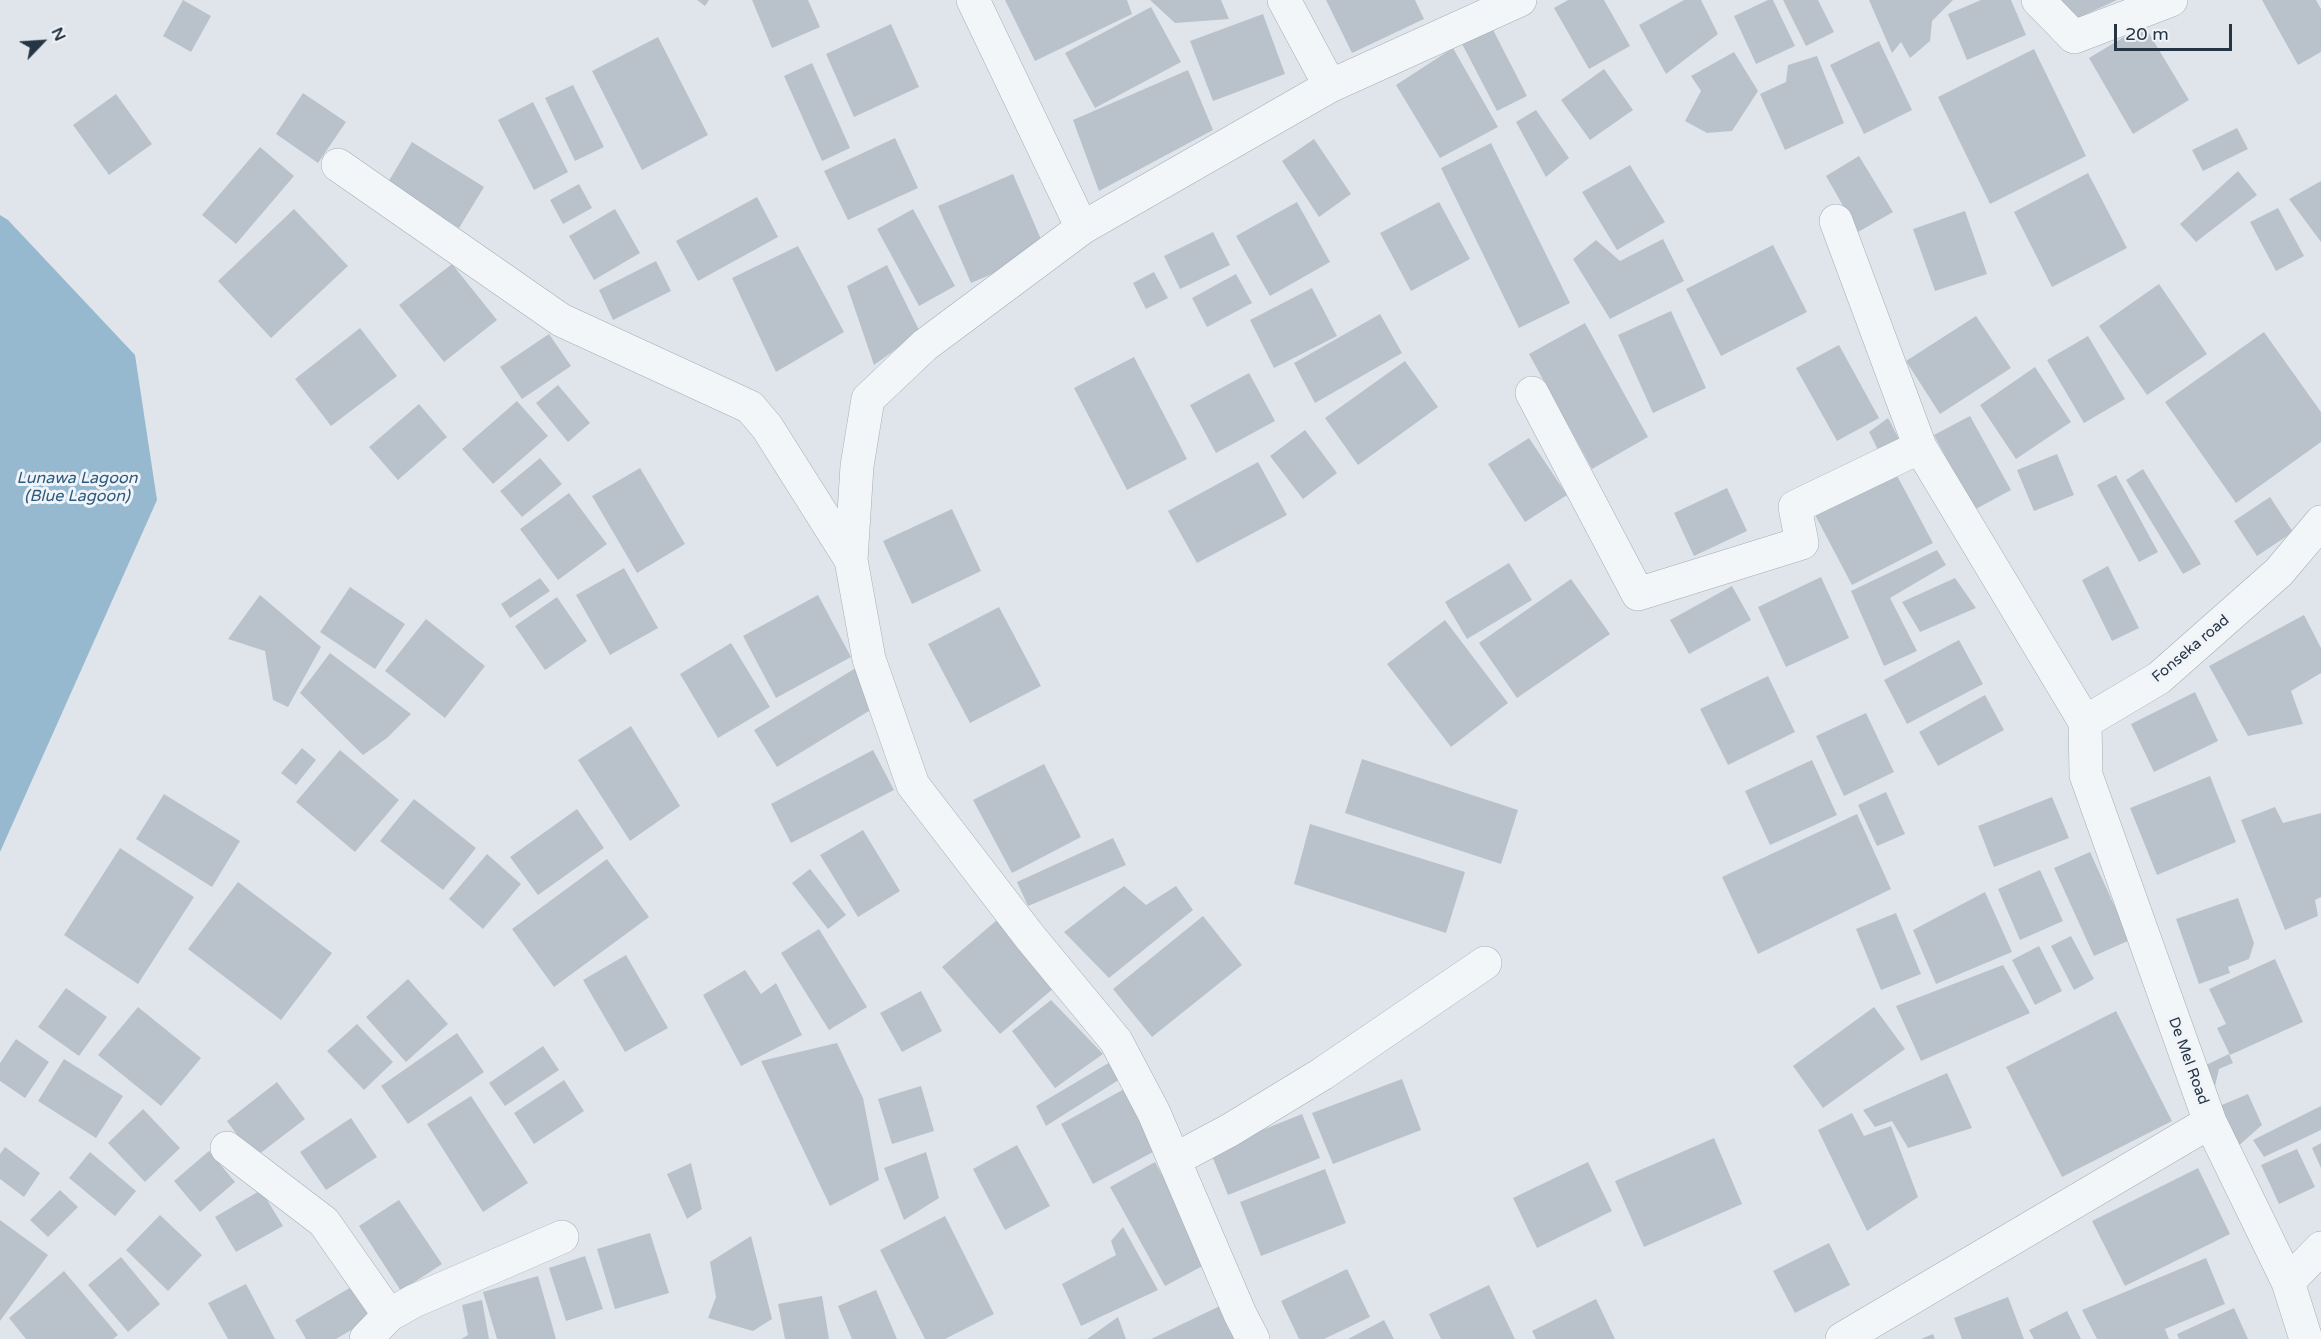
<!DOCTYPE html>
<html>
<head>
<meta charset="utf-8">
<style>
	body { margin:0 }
	#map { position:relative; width:2321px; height:1339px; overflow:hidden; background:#e0e5eb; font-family:"Varela Round",sans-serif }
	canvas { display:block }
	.north { position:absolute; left:12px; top:12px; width:60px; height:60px; -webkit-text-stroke:4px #f0f4f8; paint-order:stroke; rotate:65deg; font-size:16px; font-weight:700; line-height:24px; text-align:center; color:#263544 }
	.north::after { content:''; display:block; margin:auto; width:21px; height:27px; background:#263544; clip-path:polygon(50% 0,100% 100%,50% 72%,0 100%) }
	.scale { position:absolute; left:2114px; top:24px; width:118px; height:27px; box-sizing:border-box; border:3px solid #263544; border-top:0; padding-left:8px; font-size:18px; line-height:21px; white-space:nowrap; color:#263544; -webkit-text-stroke:4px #f0f4f8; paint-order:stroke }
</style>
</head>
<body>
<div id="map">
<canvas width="2321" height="1339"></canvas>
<div class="north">N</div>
<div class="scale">20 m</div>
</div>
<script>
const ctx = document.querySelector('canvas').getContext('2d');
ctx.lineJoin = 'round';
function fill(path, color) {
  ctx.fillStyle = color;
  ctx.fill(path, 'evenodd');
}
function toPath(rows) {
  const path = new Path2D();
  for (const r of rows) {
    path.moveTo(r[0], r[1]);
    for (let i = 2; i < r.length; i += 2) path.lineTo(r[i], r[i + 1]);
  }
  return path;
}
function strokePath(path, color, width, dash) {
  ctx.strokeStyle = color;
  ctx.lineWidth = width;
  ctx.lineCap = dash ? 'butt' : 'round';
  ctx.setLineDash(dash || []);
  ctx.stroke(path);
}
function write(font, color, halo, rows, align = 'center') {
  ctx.font = font + ' "Varela Round",sans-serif';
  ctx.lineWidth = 6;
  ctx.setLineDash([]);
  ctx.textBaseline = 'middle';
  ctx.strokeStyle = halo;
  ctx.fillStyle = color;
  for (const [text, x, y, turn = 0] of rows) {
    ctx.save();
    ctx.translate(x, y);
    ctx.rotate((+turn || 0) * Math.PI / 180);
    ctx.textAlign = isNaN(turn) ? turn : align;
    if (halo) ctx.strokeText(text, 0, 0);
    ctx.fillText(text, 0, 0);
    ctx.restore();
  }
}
fill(toPath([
	[0,215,8,220,135,355,157,500,0,852]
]), '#97b9cf');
fill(toPath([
	[183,0,211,16,191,52,163,36],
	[697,0,709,0,705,6],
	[752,0,808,0,820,27,772,48],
	[1005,0,1127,0,1132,14,1035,61],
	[1150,0,1221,0,1229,19,1175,23],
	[1326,0,1415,0,1424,19,1352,53],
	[1568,0,1604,0,1630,46,1589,69,1554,8],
	[1684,0,1701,0,1718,34,1666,74,1639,25],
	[1768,0,1773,0,1795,46,1756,64,1734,16],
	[1783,0,1818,0,1834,32,1806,46],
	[1869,0,1953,0,1932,21,1930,41,1910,58,1901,42,1892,53],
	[1981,0,2011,0,2026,35,1967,60,1948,14],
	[2056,0,2117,0,2067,23],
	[2262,0,2316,0,2321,9,2321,52,2298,65],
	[1151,7,1181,62,1095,108,1065,53],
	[1263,14,1285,74,1213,101,1190,41],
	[1489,22,1527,96,1497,111,1459,38],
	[891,24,919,87,854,117,826,54],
	[2144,25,2189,100,2133,134,2089,58],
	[658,37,708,135,642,170,592,71],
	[1879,41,1912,110,1864,134,1830,65],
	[1453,48,1498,127,1440,158,1396,85],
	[2034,49,2086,156,1990,204,1938,97],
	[1734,52,1758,91,1732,131,1707,133,1685,121,1701,91,1691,76],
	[1817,56,1844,123,1785,150,1760,94,1786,82,1788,65],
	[812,63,850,148,822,161,784,76],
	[1604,69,1633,110,1590,140,1561,100],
	[1188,70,1213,130,1099,191,1073,120],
	[573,85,604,147,575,161,545,98],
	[303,93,346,122,318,163,276,134],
	[116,94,152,144,109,175,73,125],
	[533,102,568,172,534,190,498,120],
	[1536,110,1569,158,1546,177,1516,122],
	[2237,128,2248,149,2203,171,2192,150],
	[895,138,918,188,848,220,824,171],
	[1314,139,1351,194,1319,217,1282,161],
	[412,142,484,187,459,228,387,184],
	[1491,143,1570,303,1519,328,1441,168],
	[260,147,294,176,236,244,202,215],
	[1859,156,1893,212,1858,232,1826,176],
	[1630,165,1665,222,1617,250,1582,192],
	[2238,171,2257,195,2196,242,2180,224],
	[2088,173,2127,248,2052,287,2014,212],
	[1013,174,1046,251,971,283,938,206],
	[2321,181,2321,242,2289,199],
	[579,184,592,208,563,224,550,200],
	[757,197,778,237,698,281,676,241],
	[1297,202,1330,262,1270,296,1236,236],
	[1439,202,1470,259,1411,291,1380,233],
	[2278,208,2304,256,2276,271,2250,222],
	[294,209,348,266,271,338,218,281],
	[615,209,640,253,594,280,569,236],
	[913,209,955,286,919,306,877,229],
	[1965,211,1987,274,1935,291,1913,229],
	[1213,232,1230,265,1180,289,1164,256],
	[1663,239,1684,281,1610,319,1573,259,1596,240,1620,261],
	[1773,245,1807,312,1721,356,1686,289],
	[798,246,844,332,776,372,732,278],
	[656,261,671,291,613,320,599,290],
	[452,264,497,320,444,362,399,305],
	[887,265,920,332,874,365,847,286],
	[1154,272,1168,298,1146,309,1133,283],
	[1236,274,1252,303,1207,327,1192,298],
	[2159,284,2207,354,2147,395,2099,326],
	[1312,288,1337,336,1274,368,1250,320],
	[1671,311,1706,388,1653,413,1618,335],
	[1380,314,1402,353,1315,403,1294,363],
	[1976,316,2011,368,1940,414,1906,361],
	[1585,323,1648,437,1592,469,1529,354],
	[360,328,397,376,331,426,295,379],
	[2264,332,2321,412,2321,442,2236,503,2165,402],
	[549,334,571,366,522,399,500,367],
	[2088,336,2125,399,2084,423,2047,360],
	[1839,345,1879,418,1837,441,1796,368],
	[1134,357,1187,459,1127,490,1074,388],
	[1405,361,1438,407,1358,465,1325,418],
	[2035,367,2071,422,2016,459,1980,405],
	[1249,373,1275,421,1216,453,1190,405],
	[558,385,590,423,568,442,536,403],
	[517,401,548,436,493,484,462,449],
	[419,404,447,437,398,480,369,447],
	[1970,416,2011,490,1974,510,1934,435],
	[1888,418,1899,439,1879,452,1869,432],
	[1305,430,1337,473,1303,499,1270,456],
	[1529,438,1567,495,1525,522,1488,464],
	[2057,454,2074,495,2034,511,2017,470],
	[540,458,562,484,522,517,500,491],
	[1258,462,1287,515,1197,563,1168,511],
	[640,468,685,544,637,573,592,496],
	[2143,469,2201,564,2183,574,2126,480],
	[1894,470,1933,543,1852,585,1814,513],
	[2116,475,2158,552,2139,562,2097,485],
	[1727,488,1747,531,1694,556,1674,513],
	[569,493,607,544,558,580,520,529],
	[2270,497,2293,532,2257,556,2234,521],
	[952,509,981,571,912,604,883,541],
	[1937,550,1946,565,1890,598,1917,651,1884,666,1851,591],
	[1509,563,1532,600,1467,639,1445,602],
	[2108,566,2139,628,2112,641,2082,580],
	[624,568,658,628,610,655,576,595],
	[1821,577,1849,638,1786,667,1758,607],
	[540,578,550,591,510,618,501,604],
	[1955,578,1976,608,1920,632,1902,602],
	[1571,579,1610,634,1517,698,1479,643],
	[1732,586,1751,620,1689,654,1670,620],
	[350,587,405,624,375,669,320,632],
	[260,595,321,647,288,707,273,700,265,651,228,639],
	[818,595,851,657,776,698,743,636],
	[557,597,587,641,545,670,515,626],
	[999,607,1041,686,970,723,928,644],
	[2304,615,2321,648,2321,673,2291,691,2303,724,2248,736,2209,666],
	[426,619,485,666,445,718,385,671],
	[1445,620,1508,703,1451,747,1387,664],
	[1959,640,1983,684,1907,724,1884,680],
	[731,643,770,707,718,738,680,674],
	[330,653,411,714,387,738,363,755,300,693],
	[859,666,882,703,777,767,754,730],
	[1768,676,1795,732,1728,765,1700,709],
	[2195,692,2218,741,2154,772,2131,724],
	[1985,695,2004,730,1938,766,1919,732],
	[1866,713,1894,772,1844,796,1816,736],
	[631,726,680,806,630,841,578,760],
	[302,748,316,760,296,785,281,773],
	[340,750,399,800,355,852,296,802],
	[873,750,894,790,791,843,771,804],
	[1362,759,1518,810,1501,864,1345,813],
	[1812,760,1837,815,1770,845,1745,791],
	[1044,764,1081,837,1012,873,973,800],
	[2210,776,2236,842,2157,875,2130,808],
	[1886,792,1905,834,1877,846,1858,805],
	[164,794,240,841,212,887,136,839],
	[2052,797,2069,838,1994,867,1978,826],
	[414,799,476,848,443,890,380,841],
	[2275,807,2283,823,2321,813,2321,897,2315,900,2318,916,2285,930,2241,820],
	[577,809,604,848,538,895,510,857],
	[1857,814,1891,889,1758,954,1722,877],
	[1310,824,1465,872,1446,933,1294,884],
	[863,830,900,891,858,917,820,855],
	[1113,838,1126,865,1028,906,1017,882],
	[120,848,194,897,138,984,64,935],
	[2090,852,2130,940,2094,956,2054,868],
	[487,854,521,884,483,929,449,899],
	[607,859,649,917,554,987,512,929],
	[810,869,846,915,828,929,792,883],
	[2040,870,2063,921,2020,940,1998,889],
	[238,882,332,953,281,1020,188,949],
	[1124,886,1146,905,1176,886,1193,910,1109,978,1064,932],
	[1985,892,2012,952,1936,984,1913,930],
	[2238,898,2254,943,2249,959,2228,967,2230,973,2199,984,2176,919],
	[1896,913,1921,974,1881,990,1856,929],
	[1203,916,1242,965,1152,1037,1113,989],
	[997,920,1055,987,1000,1034,942,967],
	[819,929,867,1007,829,1030,781,953],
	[2071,936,2094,979,2074,990,2051,946],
	[2039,946,2062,991,2035,1005,2012,960],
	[626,955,668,1028,625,1052,583,980],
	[2275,959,2303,1022,2230,1055,2217,1028,2226,1024,2209,989],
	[2003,965,2030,1013,1921,1061,1896,1006],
	[745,970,761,994,776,983,802,1035,741,1066,703,995],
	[408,979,448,1024,406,1062,366,1017],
	[66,988,107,1017,79,1056,38,1027],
	[921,991,942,1031,902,1052,880,1013],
	[1051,1000,1103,1054,1055,1088,1012,1031],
	[138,1007,201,1058,161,1106,98,1055],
	[1874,1007,1905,1049,1823,1108,1793,1066],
	[2116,1011,2172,1121,2062,1177,2006,1067],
	[357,1024,393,1062,364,1090,327,1051],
	[457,1033,484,1072,408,1124,381,1086],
	[16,1039,49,1062,25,1098,0,1081,0,1063],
	[837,1043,863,1098,879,1180,830,1206,761,1061],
	[543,1046,559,1070,505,1106,489,1083],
	[2229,1054,2233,1063,2219,1069,2215,1086,2206,1065],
	[1117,1058,1128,1074,1046,1126,1036,1106],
	[64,1059,123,1096,96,1138,38,1101],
	[1947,1073,1972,1128,1908,1148,1892,1121,1875,1127,1863,1110],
	[1402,1079,1421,1130,1333,1164,1312,1113],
	[564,1080,584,1111,534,1144,514,1113],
	[277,1082,305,1119,254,1158,227,1121],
	[921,1086,934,1131,892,1144,878,1099],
	[1126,1088,1155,1151,1093,1184,1061,1124],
	[2248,1094,2262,1125,2235,1149,2217,1107],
	[471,1096,528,1183,483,1212,427,1124],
	[2321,1106,2321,1130,2264,1157,2253,1140],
	[143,1109,180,1148,145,1182,108,1143],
	[1852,1113,1864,1136,1891,1126,1918,1197,1867,1231,1818,1130],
	[1302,1114,1320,1158,1228,1195,1210,1151],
	[351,1118,377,1157,326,1190,300,1152],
	[1714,1138,1742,1204,1644,1247,1615,1181],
	[2321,1143,2321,1168,2312,1148],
	[1017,1145,1050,1206,1005,1230,973,1169],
	[5,1147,40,1173,24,1197,0,1179,0,1154],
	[2297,1149,2315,1187,2279,1204,2261,1165],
	[209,1151,235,1182,200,1212,174,1181],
	[90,1152,136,1191,115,1216,69,1178],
	[926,1152,939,1198,904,1220,884,1168],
	[1155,1162,1210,1262,1165,1286,1110,1187],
	[1588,1162,1612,1211,1537,1248,1513,1198],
	[691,1163,702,1209,687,1219,667,1174],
	[2198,1168,2230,1234,2125,1286,2092,1221],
	[1325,1169,1346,1223,1261,1256,1240,1202],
	[60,1190,78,1207,48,1237,30,1220],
	[261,1190,283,1226,236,1252,215,1217],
	[399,1200,442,1264,401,1291,359,1226],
	[160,1215,202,1255,168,1291,126,1250],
	[945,1216,994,1314,945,1339,925,1339,880,1250],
	[0,1220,48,1255,0,1321],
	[1123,1227,1158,1290,1081,1326,1062,1284,1116,1255,1111,1241],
	[650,1233,669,1293,615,1309,597,1249],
	[751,1236,772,1319,753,1331,708,1318,716,1297,710,1262],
	[1829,1243,1850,1285,1795,1313,1773,1271],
	[585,1256,603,1309,566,1321,549,1268],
	[121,1257,160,1304,128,1332,88,1285],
	[2206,1258,2225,1304,2165,1329,2169,1339,2097,1339,2082,1310],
	[1347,1269,1370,1317,1324,1339,1299,1339,1281,1301],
	[64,1271,118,1335,113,1339,26,1339,9,1318],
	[538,1276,556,1339,497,1339,483,1292],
	[246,1284,275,1339,228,1339,208,1303],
	[1489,1285,1515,1339,1441,1339,1429,1314],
	[353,1286,372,1318,336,1339,306,1339,295,1320],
	[876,1290,897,1339,852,1339,838,1306],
	[822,1296,829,1339,785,1339,778,1304],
	[2008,1297,2024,1339,1962,1339,1954,1318],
	[1596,1299,1615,1339,1536,1339,1532,1331],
	[482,1300,489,1339,461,1339,468,1335,462,1305],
	[1224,1304,1242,1339,1151,1339],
	[2234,1308,2248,1339,2179,1339,2177,1334],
	[2067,1311,2081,1339,2034,1339,2029,1330],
	[1118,1317,1126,1339,1087,1339],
	[1384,1320,1394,1339,1348,1339],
	[1933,1334,1935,1339,1921,1339]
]), '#b9c2cb');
const street = toPath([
	[973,0,1082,228,925,345,868,399,857,466,851,560,869,659,913,785,1030,937,1116,1041,1154,1113,1240,1314,1253,1339],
	[1284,0,1330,86],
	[2038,0,2074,37,2171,0],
	[338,165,561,320,750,407,767,427,851,560],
	[1836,221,1920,447,2085,722],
	[1082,228,1330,86,1520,0],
	[1532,393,1638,594,1802,543,1795,507,1920,447],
	[227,1148,324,1222,389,1315],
	[1174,1160,1230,1130,1322,1074,1485,963],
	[2288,1282,2321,1248],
	[366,1339,389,1315,414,1301,562,1237],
	[1842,1339,2210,1122],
	[2306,1339,2288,1282,2210,1122,2086,775,2085,722,2159,678,2279,572,2321,522]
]);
strokePath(street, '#a4adb6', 34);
strokePath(street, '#f3f6f8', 33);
write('15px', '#263544', '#f0f4f8', [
	["Fonseka road",2191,649,-40],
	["De Mel Road",2188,1061,70]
]);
write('italic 16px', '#2c5a7d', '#f0f4f8', [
	["Lunawa Lagoon",77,479],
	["(Blue Lagoon)",77,497]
]);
</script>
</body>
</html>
